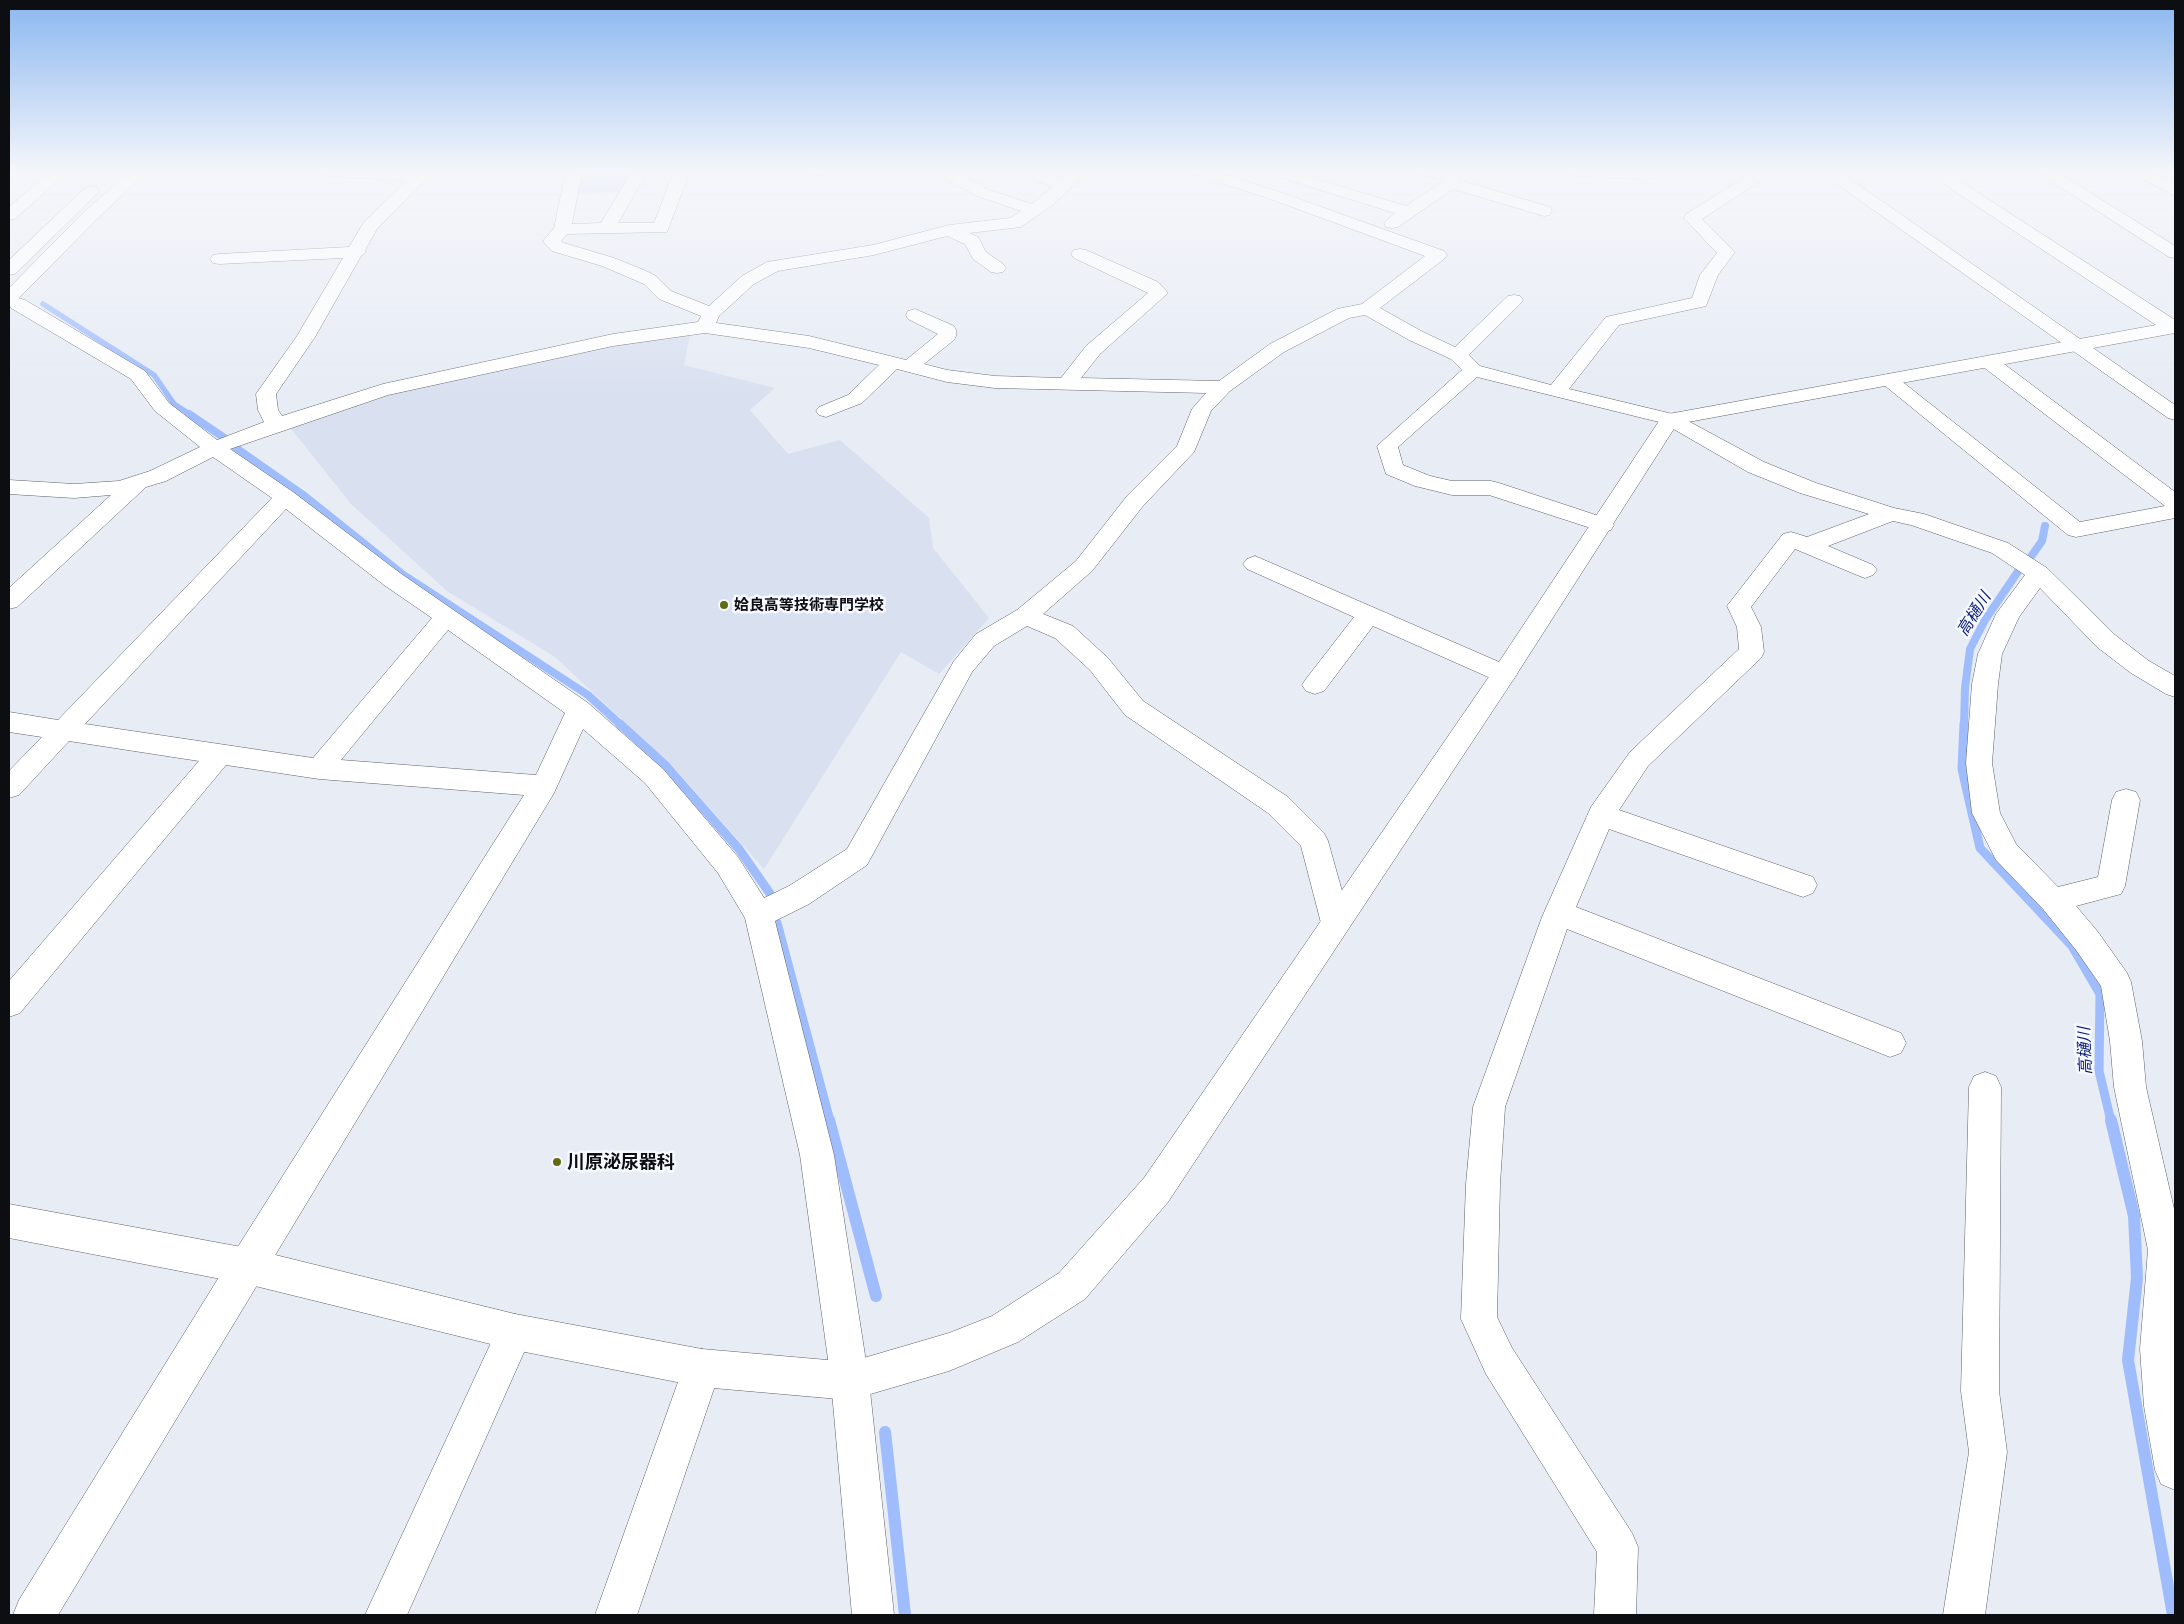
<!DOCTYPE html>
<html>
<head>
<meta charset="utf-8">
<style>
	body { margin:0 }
	#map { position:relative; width:2184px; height:1624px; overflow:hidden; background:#e7ecf5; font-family:"Golos Text",sans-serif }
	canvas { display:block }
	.frame { position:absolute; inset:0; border:10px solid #0d0e11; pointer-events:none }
</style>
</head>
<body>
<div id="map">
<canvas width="2184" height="1624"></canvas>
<div class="frame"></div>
</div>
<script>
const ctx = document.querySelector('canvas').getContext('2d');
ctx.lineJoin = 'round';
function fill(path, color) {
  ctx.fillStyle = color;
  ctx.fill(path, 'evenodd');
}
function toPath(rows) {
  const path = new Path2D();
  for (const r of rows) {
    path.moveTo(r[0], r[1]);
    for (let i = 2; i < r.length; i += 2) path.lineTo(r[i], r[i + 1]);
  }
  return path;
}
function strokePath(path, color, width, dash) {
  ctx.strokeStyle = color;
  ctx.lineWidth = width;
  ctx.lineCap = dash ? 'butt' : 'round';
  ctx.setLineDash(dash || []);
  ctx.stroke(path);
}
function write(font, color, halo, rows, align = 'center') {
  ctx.font = font + ' "Golos Text","Noto Sans JP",sans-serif';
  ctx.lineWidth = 5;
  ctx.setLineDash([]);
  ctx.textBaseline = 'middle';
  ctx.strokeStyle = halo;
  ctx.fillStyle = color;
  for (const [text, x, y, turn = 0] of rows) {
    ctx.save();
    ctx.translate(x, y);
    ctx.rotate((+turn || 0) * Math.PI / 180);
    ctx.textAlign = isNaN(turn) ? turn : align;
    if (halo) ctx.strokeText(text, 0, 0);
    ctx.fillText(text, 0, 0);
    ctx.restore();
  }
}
fill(toPath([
	[690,335,684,365,775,388,750,410,788,454,840,440,929,518,933,548,989,618,939,674,901,652,764,869,679,773,555,657,447,591,351,504,289,426,384,395,596,347]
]), '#d9e0f0');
fill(toPath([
	[577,171,634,171,625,192,574,194]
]), '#bacef9');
strokePath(toPath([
	[43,304,154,375,174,404,191,415]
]), '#9fbcfd', 5.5);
strokePath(toPath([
	[189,414,226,439],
	[236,448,303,495,402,574,588,695,622,726],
	[2030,558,2042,541,2045,526],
	[1964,726,1965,688,1970,649,1985,620,2021,567]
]), '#9fbcfd', 8);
strokePath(toPath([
	[620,724,665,765,739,849,771,895],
	[1964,724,1962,769,1980,848,2072,946,2100,994,2099,1071,2111,1121],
	[777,923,830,1121]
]), '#9fbcfd', 9);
strokePath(toPath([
	[829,1120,876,1296],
	[2111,1120,2134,1216,2137,1278,2128,1360,2173,1615],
	[885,1432,905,1615]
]), '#9fbcfd', 12);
const minor = toPath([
	[319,171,434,171,377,229,365,250,366,252,361,256,315,337,276,394,278,410,282,416,383,384,613,334,698,322,701,316,659,299,644,284,602,266,552,251,546,245,543,241,554,228,566,171,582,171,572,224,601,223,632,171,648,171,618,223,654,223,674,171,690,171,667,232,567,234,561,241,564,243,614,258,644,270,656,276,671,291,709,306,742,276,767,262,873,245,949,225,1010,218,1021,211,977,196,938,174,936,171,955,171,989,190,1032,204,1052,187,1021,174,1019,171,1040,171,1061,179,1071,171,1088,171,1054,204,1021,227,969,233,978,237,986,252,1003,264,1006,268,1003,272,997,273,991,272,973,259,965,244,947,236,874,255,778,271,754,284,719,316,716,323,809,336,906,360,938,334,908,319,906,315,908,311,915,309,954,326,956,330,956,336,954,340,924,364,947,370,995,376,1061,378,1086,346,1148,293,1074,258,1071,254,1074,250,1080,249,1086,250,1158,282,1168,293,1100,354,1081,378,1219,381,1270,344,1337,309,1362,304,1425,256,1265,197,1192,174,1190,171,1213,171,1277,191,1444,251,1447,255,1444,259,1380,308,1423,332,1455,347,1508,296,1514,295,1520,296,1523,300,1520,304,1469,355,1480,366,1551,385,1606,317,1692,298,1700,275,1717,253,1684,218,1686,214,1755,171,1773,171,1771,174,1702,219,1735,252,1718,275,1706,306,1619,325,1569,389,1677,415,1764,462,1816,483,1894,508,1924,514,2008,543,2047,568,2115,635,2149,661,2175,676,2175,697,2166,694,2131,673,2097,647,2040,588,2019,617,2002,654,1998,684,1992,763,2000,813,2016,844,2058,887,2098,877,2112,800,2116,792,2126,789,2136,792,2140,800,2125,886,2121,894,2076,906,2098,932,2127,973,2131,982,2142,1041,2146,1087,2175,1213,2175,1490,2161,1484,2155,1470,2144,1406,2140,1349,2148,1250,2114,1087,2110,1041,2101,986,2076,950,2043,909,1996,860,1972,813,1966,763,1972,684,1978,654,1996,614,2025,575,1992,553,1911,525,1893,521,1828,546,1873,565,1877,570,1873,575,1865,578,1857,575,1795,549,1751,607,1761,627,1764,652,1761,658,1648,766,1619,810,1813,877,1817,885,1813,893,1803,897,1609,829,1576,907,1901,1033,1906,1043,1901,1053,1890,1057,1567,929,1505,1107,1500,1184,1497,1317,1512,1348,1632,1533,1638,1547,1636,1615,1594,1615,1597,1552,1486,1374,1461,1319,1466,1184,1473,1107,1542,917,1591,807,1630,752,1739,649,1737,627,1727,606,1783,534,1791,532,1807,537,1869,514,1800,493,1748,472,1663,423,1477,377,1398,447,1403,465,1430,476,1452,481,1491,481,1499,483,1611,520,1614,525,1611,530,1603,532,1489,495,1452,495,1415,486,1386,474,1377,446,1462,370,1451,359,1409,340,1365,315,1349,318,1284,352,1230,391,1211,411,1194,452,1143,506,1092,571,1043,614,1073,626,1108,658,1143,701,1288,797,1324,833,1328,841,1351,923,1346,932,1336,935,1326,932,1321,923,1301,846,1268,813,1125,715,1090,670,1055,638,1027,626,994,646,972,672,867,865,809,904,775,921,834,1155,869,1381,894,1615,852,1615,831,1381,800,1155,745,918,718,873,645,783,583,729,554,793,58,1615,13,1615,19,1600,234,1253,524,795,319,779,226,765,20,1013,9,1017,9,981,199,761,69,741,19,795,9,798,9,771,42,737,9,732,9,712,58,720,272,498,213,457,166,481,146,487,17,607,9,609,9,588,111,495,74,498,9,494,9,480,74,484,119,481,150,471,200,447,155,411,131,379,11,308,9,304,11,300,18,298,25,300,145,371,169,403,217,440,264,422,258,410,256,394,297,336,343,258,219,264,213,263,210,259,213,255,219,254,349,247,364,222,406,181,327,176,321,174,319,171],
	[705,333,809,348,879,365,848,395,819,407,816,411,819,415,826,417,862,403,897,369,947,382,995,388,1206,393,1192,409,1177,446,1127,496,1076,561,1017,610,976,634,954,661,847,849,789,886,764,898,738,857,663,769,588,703,400,573,293,492,230,449,388,395,613,346,705,333],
	[286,509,384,585,432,618,313,758,85,724,286,509],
	[448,630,565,713,536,775,341,760,448,630],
	[805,171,827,171,825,174,819,176,807,174,805,171],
	[1275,171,1290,171,1406,206,1443,181,1420,174,1418,171,1460,171,1459,180,1550,207,1552,211,1550,215,1544,216,1453,189,1398,227,1392,228,1386,227,1384,223,1395,213,1275,176,1273,173,1275,171],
	[1569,171,1668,171,1666,174,1648,180,1577,176,1571,174,1569,171],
	[1827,171,1843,171,1853,181,2175,405,2175,420,2168,418,1841,187,1827,171],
	[2038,171,2056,171,2175,246,2175,258,2169,257,2040,174,2038,171],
	[2131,171,2150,171,2175,184,2175,196,2133,174,2131,171],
	[1989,356,1996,358,2175,492,2175,518,2076,537,2068,535,1878,380,1881,376,1888,374,1895,376,2080,522,2165,506,1982,366,1979,362,1982,358,1989,356],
	[1255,556,1513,668,1517,674,1513,680,1504,683,1495,680,1373,626,1324,691,1315,694,1306,691,1302,685,1306,679,1354,617,1247,569,1243,564,1247,559,1255,556],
	[1985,1072,1996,1076,2001,1087,1999,1391,2007,1452,1985,1615,1943,1615,1969,1452,1961,1391,1969,1087,1974,1076,1985,1072],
	[515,1314,528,1319,533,1332,407,1615,365,1615,502,1319,515,1314],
	[702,1349,715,1355,721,1368,637,1615,595,1615,683,1368,689,1355,702,1349]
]);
const tertiary = toPath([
	[51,171,68,171,15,219,9,220,9,207,51,171],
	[1934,171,1950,171,1960,181,2175,320,2175,333,1677,424,1513,680,1168,1202,1085,1299,1018,1342,949,1371,850,1400,702,1387,515,1350,247,1284,9,1238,9,1204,247,1248,515,1314,702,1349,850,1362,949,1333,992,1316,1059,1273,1144,1178,1495,668,1663,415,2156,325,1948,187,1934,171]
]);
const motorway = toPath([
	[130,171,147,171,95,221,15,302,9,303,9,288,83,213,130,171],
	[91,186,97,188,99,191,97,194,15,274,9,275,9,260,85,188,91,186]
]);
strokePath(minor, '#5d6169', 1);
strokePath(tertiary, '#5d6169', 1);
strokePath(motorway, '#5d6169', 1);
fill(minor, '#fff');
fill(tertiary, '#fff');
fill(motorway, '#fff');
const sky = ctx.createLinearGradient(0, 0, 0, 398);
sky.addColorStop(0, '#8bb7f0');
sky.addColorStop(0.43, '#f4f6fa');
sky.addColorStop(1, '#f4f6fa00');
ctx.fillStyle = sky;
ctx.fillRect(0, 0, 2184, 398);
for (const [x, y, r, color] of [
	[724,605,5,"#636b11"],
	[557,1162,5,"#636b11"]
]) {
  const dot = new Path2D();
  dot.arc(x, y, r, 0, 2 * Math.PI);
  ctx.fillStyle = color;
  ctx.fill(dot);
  strokePath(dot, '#f6f9ff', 2);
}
write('bold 15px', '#0d0e11', '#f6f9ff', [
	["姶良高等技術専門学校",734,605]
], 'left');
write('italic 16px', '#071a75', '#f6f9ff', [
	["高樋川",1974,614,-58],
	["高樋川",2085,1051,-92]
]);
write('bold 18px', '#0d0e11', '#f6f9ff', [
	["川原泌尿器科",567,1162]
], 'left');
</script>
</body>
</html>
